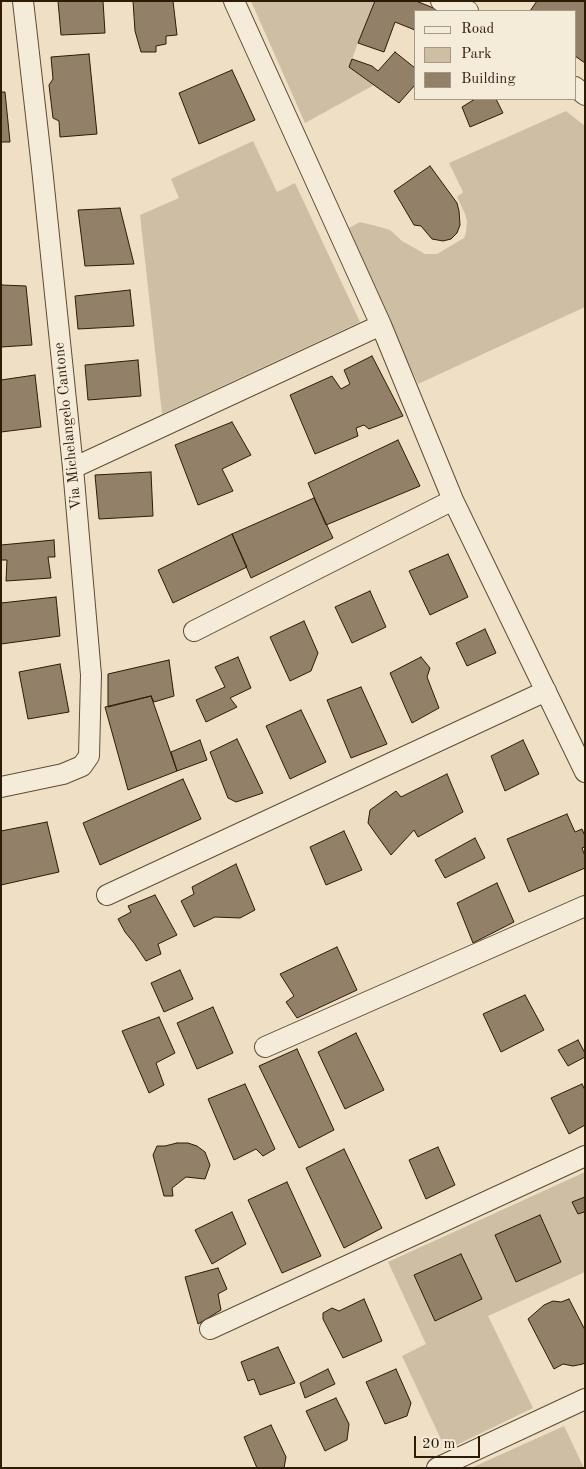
<!DOCTYPE html>
<html>
<head>
<meta charset="utf-8">
<style>
	body { margin:0 }
	#map { position:relative; width:586px; height:1469px; overflow:hidden; background:#efe0c5; font-family:"Old Standard TT",serif }
	canvas { display:block }
	.frame { position:absolute; inset:0; border:2px solid #2d1b04; pointer-events:none }
	.legend { position:absolute; left:414px; top:10px; width:162px; height:90px; box-sizing:border-box; background:#f5ebd9; border:1px solid #a59884; margin:0; padding:6px 9px; list-style:none; font-size:15px; color:#2d1b04 }
	.legend li { display:flex; align-items:center; gap:10px; height:25px }
	.legend b { width:25px; border:1px solid #a59884 }
	.scale { position:absolute; left:414px; top:1436px; width:66px; height:22px; box-sizing:border-box; border:2px solid #2d1b04; border-top:0; padding-left:6px; font-size:15px; line-height:18px; white-space:nowrap; color:#2d1b04; -webkit-text-stroke:4px #f5ebd9; paint-order:stroke }
</style>
</head>
<body>
<div id="map">
<canvas width="586" height="1469"></canvas>
<div class="frame"></div>
<ul class="legend">
<li><b style="height:6px;background:#f5ebd9"></b>Road</li>
<li><b style="height:14px;background:#cebfa4"></b>Park</li>
<li><b style="height:14px;background:#928168"></b>Building</li>
</ul>
<div class="scale">20 m</div>
</div>
<script>
const ctx = document.querySelector('canvas').getContext('2d');
ctx.lineJoin = 'round';
function fill(path, color) {
  ctx.fillStyle = color;
  ctx.fill(path, 'evenodd');
}
function toPath(rows) {
  const path = new Path2D();
  for (const r of rows) {
    path.moveTo(r[0], r[1]);
    for (let i = 2; i < r.length; i += 2) path.lineTo(r[i], r[i + 1]);
  }
  return path;
}
function strokePath(path, color, width, dash) {
  ctx.strokeStyle = color;
  ctx.lineWidth = width;
  ctx.lineCap = dash ? 'butt' : 'round';
  ctx.setLineDash(dash || []);
  ctx.stroke(path);
}
function write(font, color, halo, rows, align = 'center') {
  ctx.font = font + ' "Old Standard TT",serif';
  ctx.lineWidth = 5;
  ctx.setLineDash([]);
  ctx.textBaseline = 'middle';
  ctx.strokeStyle = halo;
  ctx.fillStyle = color;
  for (const [text, x, y, turn = 0] of rows) {
    ctx.save();
    ctx.translate(x, y);
    ctx.rotate((+turn || 0) * Math.PI / 180);
    ctx.textAlign = isNaN(turn) ? turn : align;
    if (halo) ctx.strokeText(text, 0, 0);
    ctx.fillText(text, 0, 0);
    ctx.restore();
  }
}
fill(toPath([
	[251,1,375,1,358,43,349,67,374,85,305,123],
	[566,111,585,126,585,307,418,384,394,332,349,228,360,222,380,227,390,230,402,241,425,254,437,254,464,238,466,232,467,221,465,214,457,197,463,192,449,163],
	[253,141,277,192,295,183,360,322,162,414,140,215,179,198,171,179],
	[585,1172,585,1272,488,1316,533,1408,446,1450,402,1356,426,1344,388,1262],
	[564,1426,584,1468,471,1468]
]), '#cebfa4');
const building = toPath([
	[58,1,103,1,105,33,61,35,58,1],
	[133,1,173,1,177,35,166,36,166,44,156,46,156,52,141,52,135,31,133,1],
	[375,1,416,1,441,11,415,11,415,30,395,22,384,52,358,43,375,1],
	[537,1,585,1,585,63,575,56,575,11,530,11,537,1],
	[395,52,415,68,415,85,399,103,349,67,352,59,372,66,378,71,395,52],
	[89,54,97,134,60,137,59,121,53,118,49,85,53,79,51,57,89,54],
	[232,70,255,120,199,144,179,93,232,70],
	[1,92,5,92,10,142,1,142,1,92],
	[475,99,496,99,503,113,470,127,462,107,475,99],
	[430,166,457,203,459,211,460,225,457,233,451,239,443,241,432,239,421,226,414,225,394,191,430,166],
	[120,208,134,264,85,266,78,210,120,208],
	[1,283,2,285,26,286,32,345,1,347,1,283],
	[130,290,134,326,78,329,75,296,130,290],
	[372,356,403,416,369,429,364,425,356,428,358,436,315,454,290,395,332,376,341,389,350,384,344,370,372,356],
	[138,360,141,396,88,400,85,365,138,360],
	[35,375,41,427,1,432,1,380,35,375],
	[232,422,251,455,222,469,233,491,198,505,175,445,232,422],
	[398,440,420,486,326,525,308,483,398,440],
	[151,472,153,516,99,519,95,475,151,472],
	[314,498,333,538,251,578,232,534,314,498],
	[232,534,247,567,173,603,158,570,232,534],
	[54,540,55,557,48,557,51,578,6,581,7,560,1,560,1,545,54,540],
	[448,554,468,597,430,615,409,571,448,554],
	[370,591,386,627,352,643,335,607,370,591],
	[56,597,60,636,1,644,1,603,56,597],
	[304,621,318,653,311,671,290,681,270,637,304,621],
	[485,629,496,653,467,666,456,643,485,629],
	[238,657,251,688,230,698,237,707,206,722,196,700,225,687,215,667,238,657],
	[421,657,430,668,427,677,439,708,412,723,390,673,421,657],
	[169,660,174,696,154,702,151,696,108,707,108,674,169,660],
	[60,664,69,712,28,719,19,672,60,664],
	[361,687,387,744,351,758,327,700,361,687],
	[151,696,177,771,128,790,105,707,151,696],
	[301,710,326,762,290,779,266,726,301,710],
	[237,739,263,793,236,802,228,798,210,752,237,739],
	[200,740,207,760,177,771,171,752,200,740],
	[523,740,539,774,505,791,491,756,523,740],
	[447,774,463,812,418,837,414,830,391,855,368,823,370,810,396,791,401,797,447,774],
	[183,779,201,819,100,865,83,823,183,779],
	[567,814,575,832,582,829,585,836,585,847,582,848,585,856,585,868,529,892,507,839,567,814],
	[47,822,59,872,1,885,1,831,47,822],
	[344,831,362,870,326,885,310,847,344,831],
	[475,838,485,858,445,878,435,860,475,838],
	[236,864,255,910,240,918,215,917,194,927,181,901,194,894,192,887,236,864],
	[497,883,514,922,473,943,457,903,497,883],
	[155,895,177,935,158,944,161,954,146,961,134,943,125,932,118,919,131,912,128,906,155,895],
	[337,947,357,990,297,1018,286,1002,294,996,280,974,337,947],
	[180,970,193,999,164,1012,151,983,180,970],
	[525,995,544,1030,501,1052,483,1014,525,995],
	[213,1007,233,1053,197,1069,177,1023,213,1007],
	[159,1017,175,1053,156,1063,164,1085,149,1093,122,1031,159,1017],
	[356,1033,384,1090,345,1109,318,1052,356,1033],
	[578,1040,585,1053,585,1057,568,1066,558,1050,578,1040],
	[297,1049,334,1130,299,1148,259,1066,297,1049],
	[245,1084,275,1149,263,1156,256,1149,234,1160,208,1099,245,1084],
	[582,1084,585,1090,585,1125,569,1134,551,1098,582,1084],
	[177,1143,188,1143,197,1146,205,1152,210,1165,205,1179,186,1177,172,1188,173,1196,164,1196,153,1155,157,1146,165,1146,177,1143],
	[438,1147,455,1185,426,1199,409,1160,438,1147],
	[344,1149,382,1228,344,1248,306,1168,344,1149],
	[287,1182,321,1256,282,1273,248,1200,287,1182],
	[585,1197,585,1214,584,1212,578,1214,572,1202,585,1197],
	[232,1212,246,1244,212,1264,195,1230,232,1212],
	[540,1215,561,1262,516,1282,495,1235,540,1215],
	[461,1254,482,1299,435,1321,414,1275,461,1254],
	[218,1268,227,1289,218,1294,221,1310,198,1324,185,1277,218,1268],
	[364,1299,382,1341,343,1358,323,1319,323,1313,332,1308,339,1311,364,1299],
	[569,1299,585,1330,585,1362,583,1364,573,1366,563,1364,554,1369,528,1319,544,1305,553,1301,561,1302,569,1299],
	[278,1347,295,1383,260,1395,254,1379,248,1381,241,1362,278,1347],
	[328,1369,335,1384,305,1398,300,1383,328,1369],
	[396,1369,411,1403,407,1416,385,1424,366,1382,396,1369],
	[336,1398,349,1424,347,1440,325,1451,306,1411,336,1398],
	[271,1425,286,1457,284,1468,257,1468,244,1437,271,1425]
]);
fill(building, '#928168');
strokePath(building, '#2d1b04', 1);
const street = toPath([
	[234,1,381,325,453,500,585,772],
	[441,1,468,11],
	[575,87,585,95],
	[73,468,381,325],
	[194,631,453,500],
	[1,787,63,774,82,766,89,756,91,675,73,468,42,168,23,1],
	[107,895,546,691],
	[265,1047,585,906],
	[210,1329,585,1156],
	[437,1468,585,1399]
]);
strokePath(street, '#5e4c34', 22);
strokePath(street, '#f5ebd9', 20);
write('15px', '#2d1b04', '#f5ebd9', [
	["Via Michelangelo Cantone",68,426,-96]
]);
</script>
</body>
</html>
